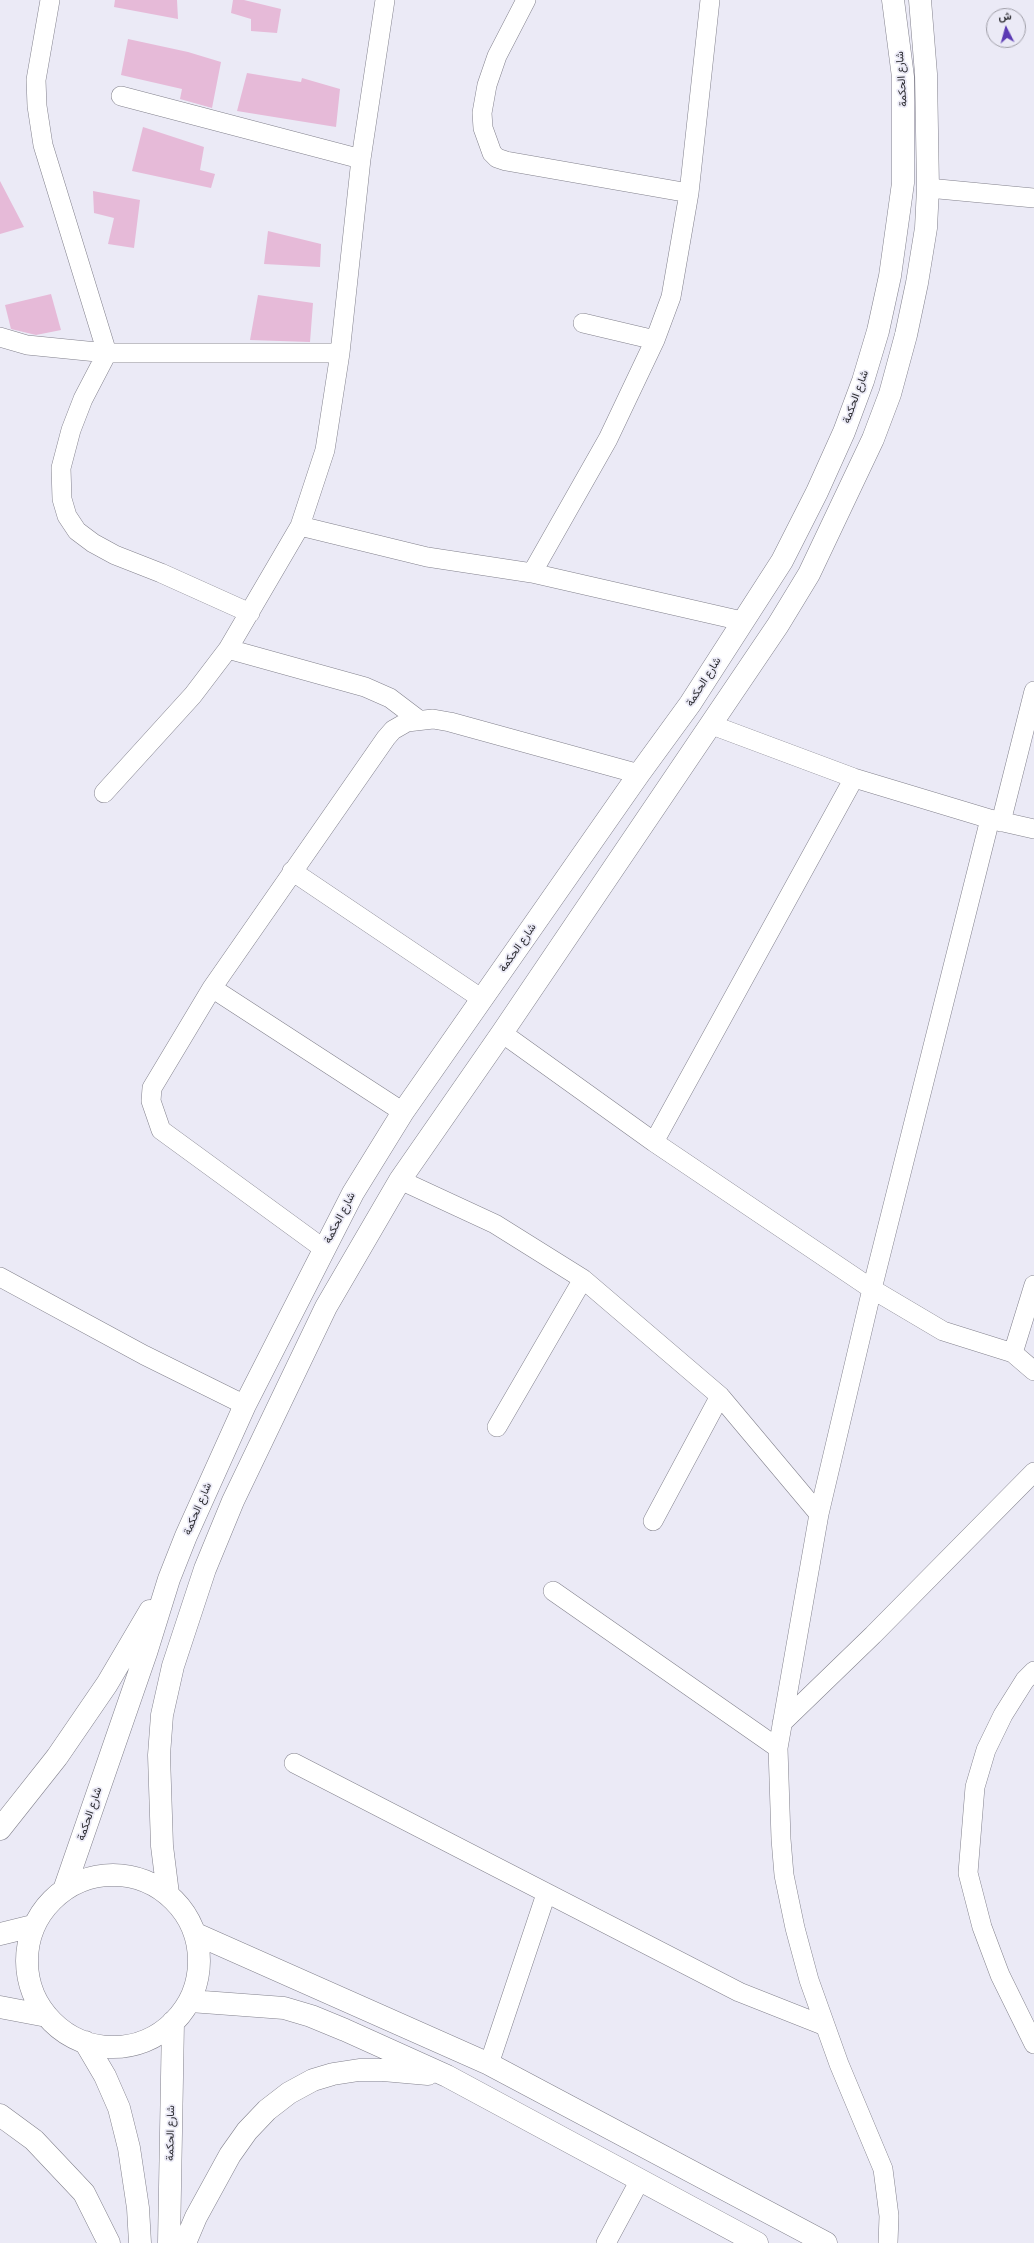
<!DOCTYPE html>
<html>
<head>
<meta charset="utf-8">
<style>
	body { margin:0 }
	#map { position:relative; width:1034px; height:2243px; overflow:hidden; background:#ebeaf6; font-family:Roboto,Vazirmatn,sans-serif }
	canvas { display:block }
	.north { position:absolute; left:986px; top:8px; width:40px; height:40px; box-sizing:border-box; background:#ebeaf6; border:1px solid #9f9ea7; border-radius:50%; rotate:354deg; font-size:11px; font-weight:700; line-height:16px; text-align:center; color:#2c2c31 }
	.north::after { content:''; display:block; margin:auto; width:14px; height:18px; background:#5b3ab3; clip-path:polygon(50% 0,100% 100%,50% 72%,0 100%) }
</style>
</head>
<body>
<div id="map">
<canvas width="1034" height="2243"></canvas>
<div class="north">ش</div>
</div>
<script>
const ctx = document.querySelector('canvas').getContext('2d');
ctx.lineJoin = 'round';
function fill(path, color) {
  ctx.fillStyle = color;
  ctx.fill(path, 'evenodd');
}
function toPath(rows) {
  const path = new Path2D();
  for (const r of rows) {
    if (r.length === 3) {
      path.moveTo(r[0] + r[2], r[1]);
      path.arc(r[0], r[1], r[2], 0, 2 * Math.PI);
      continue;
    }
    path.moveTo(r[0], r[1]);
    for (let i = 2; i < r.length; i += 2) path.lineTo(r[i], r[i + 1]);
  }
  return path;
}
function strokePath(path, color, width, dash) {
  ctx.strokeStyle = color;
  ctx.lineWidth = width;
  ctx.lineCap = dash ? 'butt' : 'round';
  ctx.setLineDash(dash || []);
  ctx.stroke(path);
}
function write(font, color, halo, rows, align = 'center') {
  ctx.font = font + ' Roboto,Vazirmatn,sans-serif';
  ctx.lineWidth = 3.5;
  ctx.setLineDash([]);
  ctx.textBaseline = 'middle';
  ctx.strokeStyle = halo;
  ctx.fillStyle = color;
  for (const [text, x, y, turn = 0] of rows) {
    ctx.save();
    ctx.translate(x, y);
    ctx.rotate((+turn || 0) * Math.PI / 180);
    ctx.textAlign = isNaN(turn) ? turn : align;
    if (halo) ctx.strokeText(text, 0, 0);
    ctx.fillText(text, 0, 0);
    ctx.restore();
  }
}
fill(toPath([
	[115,0,177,0,178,19,114,7],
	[233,0,244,0,281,9,277,33,251,31,251,19,231,13],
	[128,39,188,52,221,62,212,108,180,99,182,89,121,75],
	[247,73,301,82,302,78,340,89,336,127,237,111],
	[143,127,204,147,200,170,215,174,211,188,132,171],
	[0,181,24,227,0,234],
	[93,191,140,200,134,248,108,244,114,218,94,213],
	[268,231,321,244,320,267,264,264],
	[51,294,61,330,36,335,11,329,5,305],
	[258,295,313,303,310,342,250,340]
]), '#e6bad8');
const street = toPath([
	[50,0,36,80,37,106,43,145,107,353,83,399,71,430,61,468,62,499,67,516,77,531,93,543,115,555,161,573,250,613],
	[526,0,497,56,487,85,482,113,483,128,492,153,497,158,506,161,689,193],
	[121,96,361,159],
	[928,188,1034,198],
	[583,323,655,340],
	[0,337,27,345,107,353,340,353],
	[300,526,427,557,532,573,742,621],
	[532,573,608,439,655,340,671,297,689,193,710,0],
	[228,649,365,687,390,698,419,720],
	[712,725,854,778,990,819,1034,829],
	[104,793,193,695,228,649,300,526,325,450,340,353,361,159,385,0],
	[1001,822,1034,691],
	[292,871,482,999],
	[212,988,403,1112],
	[502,1033,654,1142,872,1289,943,1331,1013,1353,1034,1371],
	[654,1142,854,778],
	[400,1180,495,1224,583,1279,720,1396,819,1514],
	[324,1249,161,1130,151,1101,152,1088,212,988,386,738,393,730,407,722,433,719,450,722,639,774],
	[0,1277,144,1355,245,1405],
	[1013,1353,1034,1285],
	[497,1427,583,1279],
	[653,1521,720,1396],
	[553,1591,778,1748],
	[1034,1671,1025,1680,1003,1715,986,1750,975,1787,968,1873,982,1927,1000,1975,1034,2044],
	[782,1723,873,1635,1034,1472],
	[294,1763,739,1992,825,2026],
	[489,2064,546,1894],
	[606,2243,640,2180],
	[888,2243,889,2216,883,2169,839,2064,809,1980,795,1928,784,1875,781,1839,778,1748,819,1514,872,1289,990,819]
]);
const secondary = toPath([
	[0,1829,57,1757,107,1684,150,1611],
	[113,1961,86],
	[64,1890,146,1653,169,1579,186,1536,245,1405,353,1193,403,1112,639,774,690,704,782,561,817,492,844,432,863,381,878,331,890,276,903,183,903,77,893,0],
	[168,1894,162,1846,159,1755,162,1715,173,1666,205,1569,233,1501,326,1307,400,1180,502,1033,778,625,809,574,873,439,890,394,906,335,917,283,926,228,928,188,926,74,920,0],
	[0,1934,33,1926],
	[196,1934,489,2064,826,2243],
	[190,2001,284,2008,311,2016,345,2030,447,2076,757,2243],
	[0,2007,47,2016],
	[85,2042,105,2076,119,2108,129,2148,138,2208,140,2243],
	[0,2115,34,2140,84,2193,109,2243],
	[169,2243,173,2022],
	[185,2243,196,2217,230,2155,247,2131,267,2110,289,2093,313,2080,333,2074,359,2070,383,2070,428,2074]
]);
strokePath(street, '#82818c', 20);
strokePath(secondary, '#82818c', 23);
strokePath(street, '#fff', 19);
strokePath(secondary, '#fff', 22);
write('11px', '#2c2c31', '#ebeaf6', [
	["شارع الحكمة",902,79,-94],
	["شارع الحكمة",856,397,-70],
	["شارع الحكمة",704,682,-58],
	["شارع الحكمة",518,948,-55],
	["شارع الحكمة",340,1218,-63],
	["شارع الحكمة",198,1509,-67],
	["شارع الحكمة",90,1814,-71],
	["شارع الحكمة",171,2133,-89]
]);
</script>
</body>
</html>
